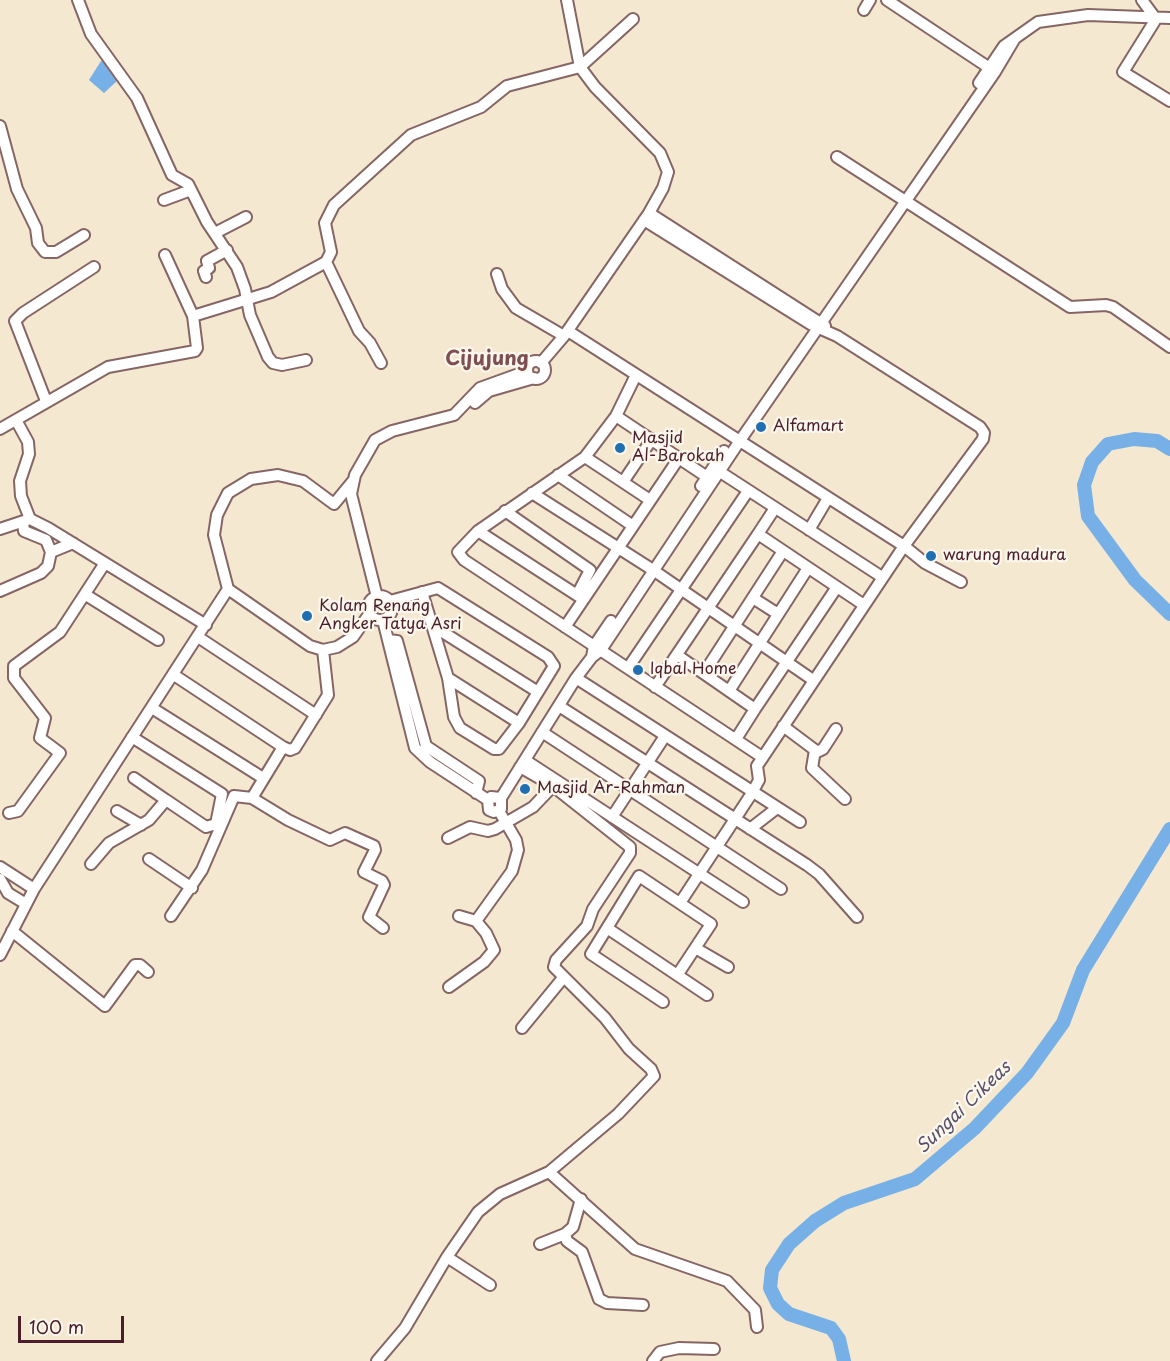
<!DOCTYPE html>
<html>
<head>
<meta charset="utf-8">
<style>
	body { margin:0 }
	#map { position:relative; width:1170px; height:1361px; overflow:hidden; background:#f4e8d0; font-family:"Playpen Sans",sans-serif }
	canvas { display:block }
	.scale { position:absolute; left:18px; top:1316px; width:106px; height:27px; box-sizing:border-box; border:3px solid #4a1f2b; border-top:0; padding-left:8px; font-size:18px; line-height:21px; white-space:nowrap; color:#4a1f2b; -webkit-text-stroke:4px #fbf7ec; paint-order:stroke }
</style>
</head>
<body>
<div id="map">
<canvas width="1170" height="1361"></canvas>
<div class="scale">100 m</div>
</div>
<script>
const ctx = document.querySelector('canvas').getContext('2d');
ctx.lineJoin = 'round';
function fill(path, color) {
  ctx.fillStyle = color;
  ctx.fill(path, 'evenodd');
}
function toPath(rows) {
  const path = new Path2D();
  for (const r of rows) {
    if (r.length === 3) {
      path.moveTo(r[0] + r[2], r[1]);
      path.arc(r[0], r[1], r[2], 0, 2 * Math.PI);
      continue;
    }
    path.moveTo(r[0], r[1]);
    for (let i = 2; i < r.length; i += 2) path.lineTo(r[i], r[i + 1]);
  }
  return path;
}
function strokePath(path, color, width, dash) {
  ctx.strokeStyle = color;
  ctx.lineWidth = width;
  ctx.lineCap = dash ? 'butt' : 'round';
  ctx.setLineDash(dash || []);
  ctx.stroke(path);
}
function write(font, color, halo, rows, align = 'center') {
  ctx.font = font + ' "Playpen Sans",sans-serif';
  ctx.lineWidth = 4.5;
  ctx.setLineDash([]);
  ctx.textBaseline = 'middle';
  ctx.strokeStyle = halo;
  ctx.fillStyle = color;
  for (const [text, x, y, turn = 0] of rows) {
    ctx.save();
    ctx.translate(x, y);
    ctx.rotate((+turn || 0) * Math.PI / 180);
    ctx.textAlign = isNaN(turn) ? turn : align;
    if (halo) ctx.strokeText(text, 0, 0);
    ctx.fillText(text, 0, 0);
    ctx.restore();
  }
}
fill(toPath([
	[101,61,107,62,118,80,104,93,89,80]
]), '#77b0e7');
strokePath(toPath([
	[1170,449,1157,441,1134,439,1108,444,1092,462,1084,485,1088,516,1135,580,1170,614],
	[844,1361,839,1339,831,1328,789,1314,778,1304,770,1288,772,1270,789,1244,815,1221,844,1203,915,1179,975,1128,1027,1073,1063,1023,1083,970,1170,829]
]), '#77b0e7', 14);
const minor = toPath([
	[78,0,91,34,137,98,172,175,188,184,207,222,237,267,245,289,250,315,268,357,273,363,282,365,306,360],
	[887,0,994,71],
	[1142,0,1156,19,1123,72,1170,101],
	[864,10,870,0],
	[979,83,1004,46,1038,22,1088,15,1170,18],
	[0,126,17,189,36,228,38,243,45,252,56,252,84,235],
	[837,157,1070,307,1106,305,1113,307,1170,347],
	[164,200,191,190],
	[649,213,825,326],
	[644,220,812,325,837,336,980,427,984,433,983,439,904,546,757,766,759,780,752,793,680,903],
	[215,233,246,217],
	[165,255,193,316],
	[326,262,359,331,370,343,381,363],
	[497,274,502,289,516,308,564,336],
	[206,277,204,271,209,268,207,261,227,250],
	[568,331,904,546,925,563,961,582],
	[536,370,9],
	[541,363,564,336,649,213,663,188,668,172,660,153,595,87,580,67,567,0],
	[636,375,616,416,585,457,478,531,458,552,464,560,762,757],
	[46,401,15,321,23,313,94,267],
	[475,403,489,391,534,378],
	[616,416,713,481],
	[16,420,28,442,29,454,20,481,21,496,30,519],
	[0,429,108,367,195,351,197,348,193,316,271,292,326,262,331,252,325,223,334,205,411,135,481,107,507,86,580,67,633,19],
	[585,457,650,500],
	[714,468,882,577],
	[558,475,633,526],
	[623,482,652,439],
	[701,486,724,451],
	[532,493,653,570,813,680],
	[505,511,590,570,577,595],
	[23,522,24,531,46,540,51,552,73,543],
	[0,529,30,519,48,528,206,625],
	[809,530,828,498],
	[478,531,583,599],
	[758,534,775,508],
	[228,589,214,535,217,515,228,493,251,479,278,475,303,481,334,504,353,481],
	[0,591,41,573,48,566,51,552],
	[422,592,448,678,519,723],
	[86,595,158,640],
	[380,608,12],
	[377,597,351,494,355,475,375,440,392,431,454,415,480,388,527,371],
	[753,598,778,614],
	[390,601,438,588,548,657,554,666,519,723,499,749,494,749,460,728,454,717,448,678],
	[383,620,415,748,430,762,488,800],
	[433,626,538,692],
	[565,627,679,458],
	[198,637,316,715],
	[388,640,397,641,426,746,479,781,476,793],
	[677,655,755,709,837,587],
	[592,657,594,646,611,621],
	[628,668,748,491],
	[704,673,783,551],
	[174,675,283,747],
	[576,678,800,822],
	[655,687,758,534,864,605],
	[729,691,808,568],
	[559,706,807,865,819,874,857,917],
	[152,708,263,778],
	[783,726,815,750,812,768,845,799],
	[542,732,781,889],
	[736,739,755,709],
	[815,753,823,749,836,729],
	[525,760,743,902],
	[134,778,166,800],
	[252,798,288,820,330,840,345,833,374,846,375,850,364,872,382,881,384,885,369,917,383,928],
	[501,798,491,797,488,800,489,810,494,812,501,809,501,798,576,678,592,657,601,650,739,442,995,72,1014,40],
	[117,811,141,825],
	[9,813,18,811,60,753,40,738,45,718,14,678,14,666,60,632,105,563],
	[612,817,665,736],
	[750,829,777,808],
	[448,838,470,827,488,831,495,829,533,807,553,786],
	[149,859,192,888],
	[91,864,109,843,149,820,166,800,206,827,216,824,222,794,132,737],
	[0,867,34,889],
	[0,879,8,893,26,904],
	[171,916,202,870,234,796,252,798,283,747,290,750,295,748,328,695,323,650],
	[459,916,476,921],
	[607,928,707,995],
	[12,931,105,1006,135,965,140,965,148,972],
	[697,949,728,967],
	[0,955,34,889,228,589,310,646,323,650,337,647,353,637,370,613],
	[449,987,484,962,494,950,486,933,476,921,512,871,518,850,516,840,499,811],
	[663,1002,591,954,639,876,711,924,678,974],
	[522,1028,563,978],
	[549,1172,635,1249,727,1281,755,1310,757,1327],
	[565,1234,567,1241,582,1252,599,1299,607,1303,643,1305],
	[540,1244,565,1234,573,1227,581,1199],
	[447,1257,490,1285],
	[377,1361,405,1328,447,1257,478,1212,500,1194,549,1172,618,1114,654,1076,651,1069,629,1049,605,1018,554,967,556,960,587,926,593,909,630,853,630,847,553,786,520,767],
	[653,1361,660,1352,679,1348,714,1349]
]);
strokePath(minor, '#866565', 14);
strokePath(minor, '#fff', 10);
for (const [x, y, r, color] of [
	[761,427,6,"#1f6fb2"],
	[620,448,6,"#1f6fb2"],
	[931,556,6,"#1f6fb2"],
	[307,616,6,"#1f6fb2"],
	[638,670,6,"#1f6fb2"],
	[525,789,6,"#1f6fb2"]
]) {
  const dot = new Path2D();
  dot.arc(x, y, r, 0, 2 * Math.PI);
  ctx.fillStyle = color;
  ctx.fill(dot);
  strokePath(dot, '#fbf7ec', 2);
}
write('16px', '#4a1f2b', '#fbf7ec', [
	["Alfamart",773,427],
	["Masjid",632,439],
	["Al-Barokah",632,457],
	["warung madura",943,556],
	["Kolam Renang",319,607],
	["Angker Tatya Asri",319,625],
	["Iqbal Home",650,670],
	["Masjid Ar-Rahman",537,789]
], 'left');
write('italic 18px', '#5a526d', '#fbf7ec', [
	["Sungai Cikeas",964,1108,-44]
]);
write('bold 20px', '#7d4f53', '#fbf7ec', [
	["Cijujung",487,359]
]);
</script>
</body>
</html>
